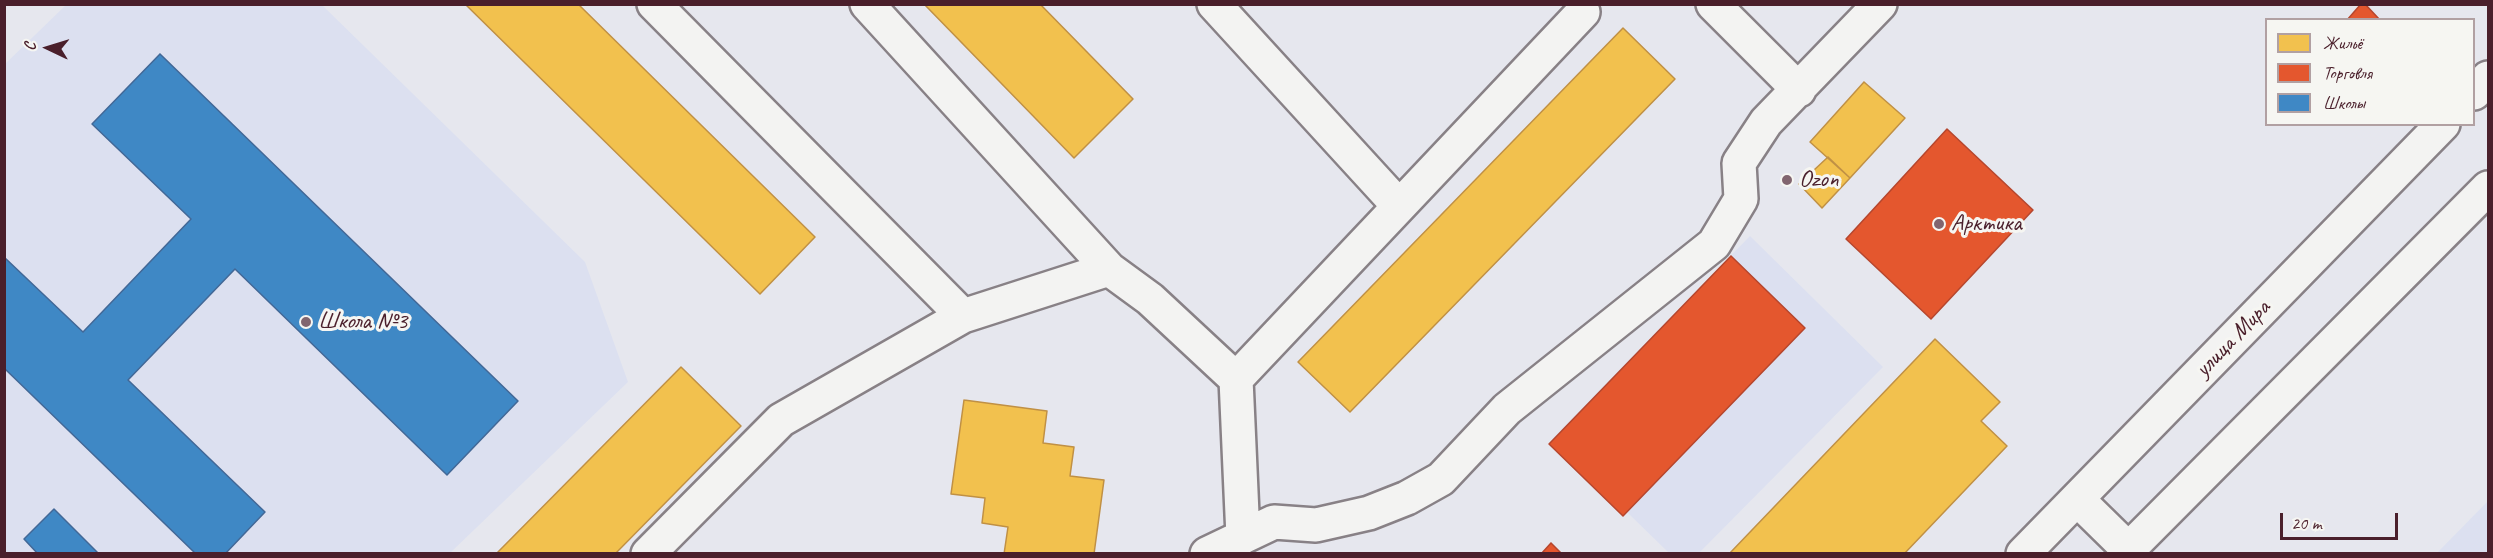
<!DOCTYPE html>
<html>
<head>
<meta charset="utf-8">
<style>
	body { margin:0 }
	#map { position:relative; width:2493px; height:558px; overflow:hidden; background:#e6e7ee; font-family:Caveat,sans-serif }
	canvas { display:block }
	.frame { position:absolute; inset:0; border:6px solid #4a1f2b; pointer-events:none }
	.legend { position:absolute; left:2265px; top:18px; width:210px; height:108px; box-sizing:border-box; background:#f6f6f2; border:2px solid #b1a0a2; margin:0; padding:8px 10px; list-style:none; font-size:18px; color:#4a1f2b }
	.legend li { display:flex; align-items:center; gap:12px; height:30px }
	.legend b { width:30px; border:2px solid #b1a0a2 }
	.north { position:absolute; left:18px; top:18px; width:60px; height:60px; -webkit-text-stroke:4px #f6f6f2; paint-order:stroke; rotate:274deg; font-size:16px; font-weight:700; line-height:24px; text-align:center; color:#4a1f2b }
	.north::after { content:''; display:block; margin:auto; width:21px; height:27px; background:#4a1f2b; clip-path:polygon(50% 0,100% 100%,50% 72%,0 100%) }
	.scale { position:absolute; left:2280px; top:513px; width:118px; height:27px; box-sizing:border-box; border:3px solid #4a1f2b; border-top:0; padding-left:8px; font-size:18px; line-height:21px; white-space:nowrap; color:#4a1f2b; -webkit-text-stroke:4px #f6f6f2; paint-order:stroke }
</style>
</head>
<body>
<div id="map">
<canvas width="2493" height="558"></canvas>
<div class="frame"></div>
<ul class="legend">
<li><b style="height:16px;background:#f2c14e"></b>Жильё</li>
<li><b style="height:16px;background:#e4572e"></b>Торговля</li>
<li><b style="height:16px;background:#3f88c5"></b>Школы</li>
</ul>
<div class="north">С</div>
<div class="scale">20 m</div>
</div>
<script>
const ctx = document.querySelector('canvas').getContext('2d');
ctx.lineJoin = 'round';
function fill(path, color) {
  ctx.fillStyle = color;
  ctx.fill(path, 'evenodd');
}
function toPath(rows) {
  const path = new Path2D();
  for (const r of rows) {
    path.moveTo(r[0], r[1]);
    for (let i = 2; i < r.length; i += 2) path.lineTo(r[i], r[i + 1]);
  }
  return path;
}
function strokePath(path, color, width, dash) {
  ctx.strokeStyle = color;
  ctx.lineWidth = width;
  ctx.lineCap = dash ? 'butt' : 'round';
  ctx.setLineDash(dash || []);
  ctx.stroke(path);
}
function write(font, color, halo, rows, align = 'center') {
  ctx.font = font + ' Caveat,sans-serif';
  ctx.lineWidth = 6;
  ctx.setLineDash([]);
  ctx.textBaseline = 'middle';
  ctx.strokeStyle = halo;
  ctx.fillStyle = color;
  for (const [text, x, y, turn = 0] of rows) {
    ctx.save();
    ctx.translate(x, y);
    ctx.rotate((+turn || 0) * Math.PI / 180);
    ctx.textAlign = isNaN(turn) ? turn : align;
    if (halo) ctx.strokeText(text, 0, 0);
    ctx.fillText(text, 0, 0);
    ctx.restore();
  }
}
fill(toPath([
	[66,5,322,5,585,262,628,382,450,553,5,554,5,64],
	[1750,236,1883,367,1699,553,1669,553,1552,439],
	[2488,501,2488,553,2437,553]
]), '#dce0f0');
const homes = toPath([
	[465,4,578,4,815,237,760,294,465,4],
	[924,4,1040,4,1133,99,1074,158,924,4],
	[1623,28,1675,79,1350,412,1298,362,1623,28],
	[1864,82,1905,118,1850,178,1810,142,1864,82],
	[1828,157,1850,178,1822,208,1799,184,1828,157],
	[1935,339,2000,402,1981,421,2007,446,1904,554,1729,554,1935,339],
	[681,367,741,426,615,554,496,554,681,367],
	[964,400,1047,411,1043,443,1074,447,1070,476,1104,480,1094,554,1004,554,1008,527,982,523,985,498,951,494,964,400]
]);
fill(homes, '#f2c14e');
strokePath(homes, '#c09044', 1.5);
const shops = toPath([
	[2361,4,2365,4,2380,20,2347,20,2361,4],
	[1947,129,2033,210,1931,319,1846,239,1947,129],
	[1731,256,1805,328,1623,516,1549,444,1731,256],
	[1551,543,1562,554,1541,554,1551,543]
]);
fill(shops, '#e4572e');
strokePath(shops, '#b6462d', 1.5);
const schools = toPath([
	[160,54,518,401,447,475,235,269,128,380,265,512,225,554,196,554,4,368,4,257,83,332,191,219,92,124,160,54],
	[54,509,99,554,38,554,24,539,54,509]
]);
fill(schools, '#3f88c5');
strokePath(schools, '#426897', 1.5);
const minor = toPath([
	[654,4,963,316],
	[867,4,1109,269,1150,299,1236,379],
	[1214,4,1399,206],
	[1713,4,1799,90],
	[2474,93,2488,78],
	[2077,499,2128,549],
	[1243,537,1236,379,1583,12],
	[648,554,781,420,963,316,1109,269],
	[1207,554,1274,522,1316,525,1369,513,1407,498,1441,479,1507,409,1714,244,1741,199,1739,163,1766,122,1880,4],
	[2023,554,2443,124],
	[2124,554,2488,188]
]);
strokePath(minor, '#888186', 38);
strokePath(minor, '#f3f3f2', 33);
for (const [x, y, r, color] of [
	[1787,180,6,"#81656f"],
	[1939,224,6,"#81656f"],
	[306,322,6,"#81656f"]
]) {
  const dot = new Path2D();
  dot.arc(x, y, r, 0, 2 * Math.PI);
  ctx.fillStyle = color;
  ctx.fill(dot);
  strokePath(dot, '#f6f6f2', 2);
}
write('24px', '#4a1f2b', '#f6f6f2', [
	["Ozon",1799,180],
	["Арктика",1951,224],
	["Школа №3",318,322]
], 'left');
write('24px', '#4a1f2b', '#f6f6f2', [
	["улица Мира",2233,339,-46]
]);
</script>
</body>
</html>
